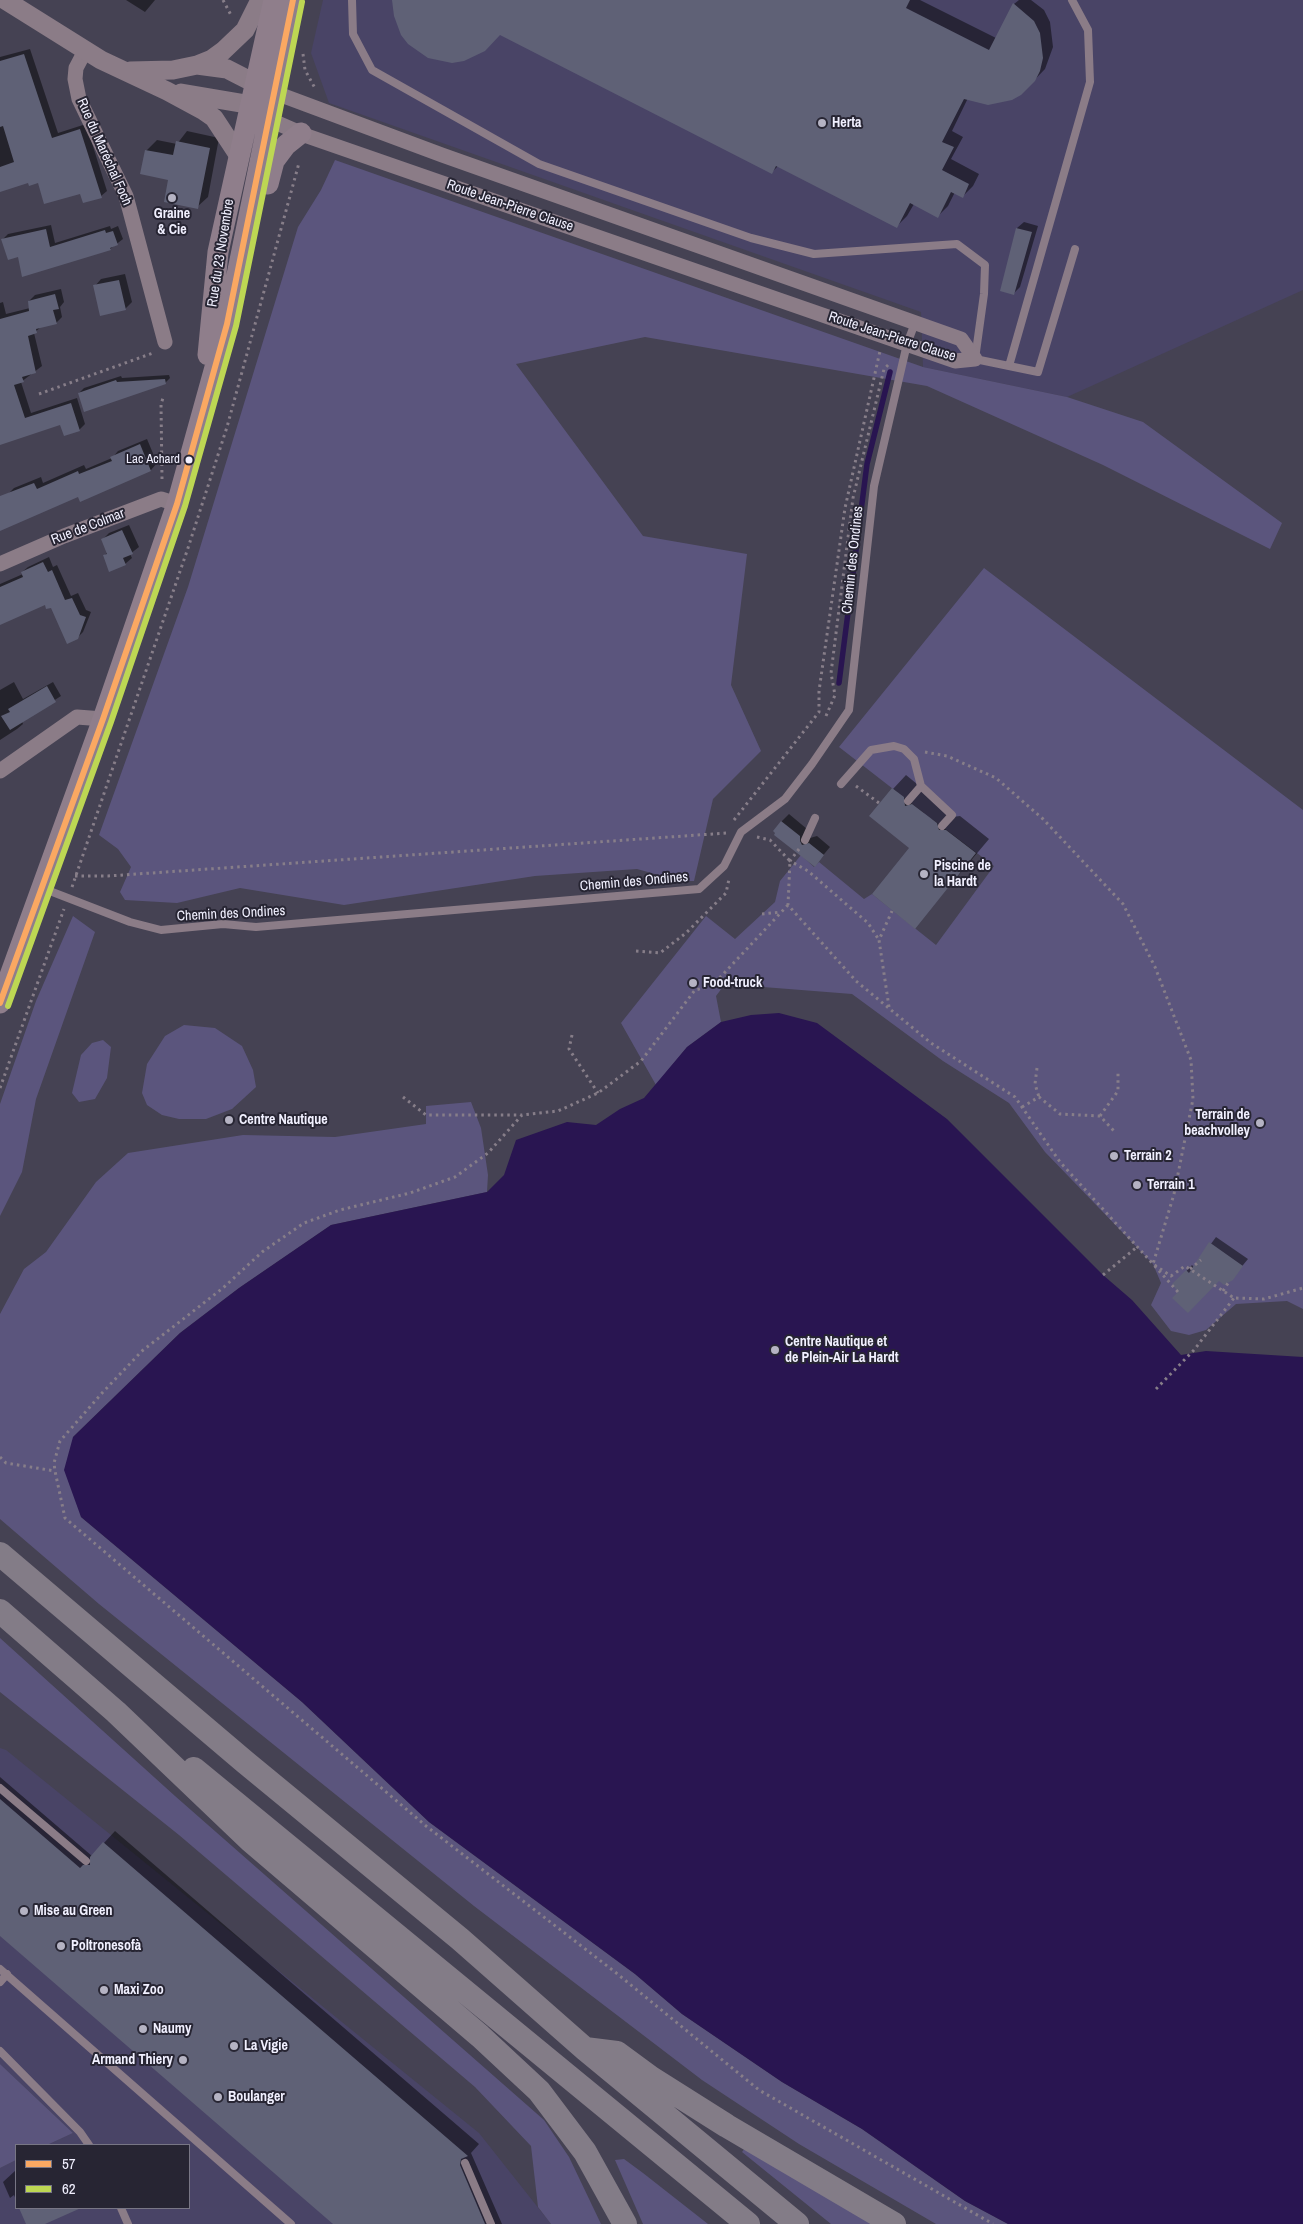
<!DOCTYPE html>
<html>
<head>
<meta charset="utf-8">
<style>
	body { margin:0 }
	#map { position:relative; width:1303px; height:2224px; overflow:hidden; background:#454253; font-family:"Archivo Narrow",sans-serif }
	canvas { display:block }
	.legend { position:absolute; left:15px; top:2144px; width:175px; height:65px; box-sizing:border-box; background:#272533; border:1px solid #787685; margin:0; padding:6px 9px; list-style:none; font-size:15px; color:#f1f0ff }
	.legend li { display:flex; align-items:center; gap:10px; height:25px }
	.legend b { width:25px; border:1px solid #787685 }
</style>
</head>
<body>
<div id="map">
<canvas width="1303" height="2224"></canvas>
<ul class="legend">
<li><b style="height:6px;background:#faa862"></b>57</li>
<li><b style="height:6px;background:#bdd753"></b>62</li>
</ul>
</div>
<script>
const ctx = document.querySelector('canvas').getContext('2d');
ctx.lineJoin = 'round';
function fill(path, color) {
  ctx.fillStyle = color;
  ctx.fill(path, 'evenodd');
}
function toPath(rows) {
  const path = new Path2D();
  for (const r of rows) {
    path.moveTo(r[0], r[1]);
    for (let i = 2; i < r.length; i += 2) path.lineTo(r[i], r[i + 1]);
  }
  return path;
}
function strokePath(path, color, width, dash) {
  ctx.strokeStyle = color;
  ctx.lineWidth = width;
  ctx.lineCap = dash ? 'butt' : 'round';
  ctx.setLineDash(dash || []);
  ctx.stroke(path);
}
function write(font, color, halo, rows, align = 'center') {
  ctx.font = font + ' "Archivo Narrow",sans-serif';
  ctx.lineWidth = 4;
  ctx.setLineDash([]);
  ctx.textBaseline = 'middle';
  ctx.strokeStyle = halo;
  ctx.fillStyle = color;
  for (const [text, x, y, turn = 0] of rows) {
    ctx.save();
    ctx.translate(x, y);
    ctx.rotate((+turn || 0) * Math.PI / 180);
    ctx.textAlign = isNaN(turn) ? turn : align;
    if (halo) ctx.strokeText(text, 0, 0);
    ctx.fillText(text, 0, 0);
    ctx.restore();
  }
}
fill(toPath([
	[323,0,1303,0,1303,290,1067,397,923,367,921,312,329,103,311,53],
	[0,1748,6,1750,479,2133,551,2224,0,2224,0,2168,16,2160,16,2208,189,2208,189,2145,47,2145,73,2133,0,2064]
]), '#494466');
fill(toPath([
	[335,160,923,367,1067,397,1143,422,1282,523,1270,549,1103,465,927,386,645,337,516,364,643,536,747,554,731,685,761,751,713,799,694,881,680,881,637,869,535,876,344,905,240,888,177,903,125,900,120,892,131,867,118,849,99,835,188,587,298,227,321,190],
	[984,568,1303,810,1303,1309,1287,1301,1236,1304,1206,1330,1189,1335,1171,1331,1151,1305,1161,1283,1153,1264,1045,1152,1009,1103,943,1061,852,994,725,984,716,996,721,1022,687,1047,656,1085,621,1023,706,916,735,939,775,902,780,881,801,855,814,867,819,862,864,899,872,894,936,945,994,866,932,819,922,831,924,813,839,747],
	[73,916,95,932,36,1099,22,1172,0,1216,0,1104,36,1001],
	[184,1025,215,1028,242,1046,253,1070,256,1087,232,1109,206,1119,179,1119,162,1115,147,1105,142,1093,147,1064,165,1036],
	[103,1040,111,1047,107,1078,95,1099,79,1102,72,1093,81,1055,92,1043],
	[471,1102,481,1128,488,1175,487,1192,331,1225,239,1288,180,1333,73,1437,81,1517,302,1702,429,1822,635,1974,682,2014,782,2082,862,2129,965,2201,1008,2224,936,2224,799,2144,702,2080,474,1906,99,1604,0,1519,0,1314,24,1269,46,1252,96,1182,128,1153,243,1135,335,1137,426,1124,426,1106],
	[0,1638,175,1796,544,2120,569,2157,601,2224,551,2224,538,2207,531,2146,475,2087,179,1835,0,1692],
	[0,2064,73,2133,47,2145,16,2145,16,2160,0,2168],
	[745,2148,875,2224,831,2224,742,2152],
	[624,2159,643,2173,708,2224,643,2224,615,2160]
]), '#5b557d');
fill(toPath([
	[779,1013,817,1023,947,1119,1103,1275,1132,1300,1181,1355,1206,1351,1303,1357,1303,2224,1008,2224,965,2201,862,2129,782,2082,682,2014,635,1974,429,1822,302,1702,81,1517,64,1470,73,1437,180,1333,239,1288,331,1225,487,1192,504,1175,516,1140,567,1122,596,1125,620,1109,644,1098,687,1047,721,1022,751,1015]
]), '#291551');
fill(toPath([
	[126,0,155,0,145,12],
	[395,0,920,0,996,38,1014,4,1019,0,1031,0,1044,10,1050,22,1053,47,1045,69,1021,94,968,98,952,131,963,137,951,159,979,174,973,186,963,196,955,192,948,206,938,216,914,204,907,216,897,226,778,166,772,172,501,33],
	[30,49,58,133,86,124,107,191,101,196,39,181,29,182,0,191,0,57],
	[187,131,219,138,208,197,197,207,146,151,157,140,177,144],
	[1024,222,1038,226,1020,287,1013,294,1001,290,1017,228],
	[51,225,55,243,110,226,111,229,118,226,123,239,110,249,19,256,3,239,8,234],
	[125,274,132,302,125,309,95,286,101,279],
	[61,289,64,302,60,307,62,317,56,323,42,326,34,333,42,366,21,382,31,413,77,398,85,424,79,430,61,424,0,444,0,303,3,302,6,314,30,308,29,301,35,295],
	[169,375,170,378,165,383,79,393,84,388,121,376,122,378],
	[147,439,157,463,151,470,81,500,79,496,8,494,14,488,41,477,43,483,84,465,86,469,112,458,118,451],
	[129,525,139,547,130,554,132,558,125,564,104,556,108,552,102,540,109,533],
	[49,557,53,567,57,565,71,596,78,593,86,610,91,612,83,632,77,638,51,606,45,603,0,624,0,584,23,574,22,572,28,567],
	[14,682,23,699,53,682,61,696,22,721,23,724,17,729,0,740,0,690],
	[906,775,917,784,918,792,927,791,952,817,960,816,989,839,915,927,911,848,893,789],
	[789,814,807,829,807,833,810,838,817,836,830,847,815,865,781,822],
	[1216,1237,1248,1259,1234,1276,1180,1292,1174,1284,1192,1265,1194,1267],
	[0,1777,92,1856,115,1831,479,2144,471,2153,502,2224,335,2224,0,1934],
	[16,2170,16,2200,14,2195,10,2198,3,2182],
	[20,2208,78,2208,42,2224,27,2224]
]), '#0007');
strokePath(toPath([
	[839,683,867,464,890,372]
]), '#291551', 5.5);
fill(toPath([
	[392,0,910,0,906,8,989,50,1013,3,1034,21,1040,33,1043,58,1040,71,1035,81,1021,95,1012,100,988,105,964,99,942,142,954,147,942,170,969,184,963,198,951,192,938,218,910,203,897,228,776,166,772,174,500,35,485,51,464,61,452,63,428,58,408,44,401,35,394,16],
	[24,54,52,138,80,129,102,198,83,203,80,194,44,204,38,183,29,186,28,183,0,192,0,167,14,162,3,126,0,127,0,61],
	[176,141,210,148,198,209,164,202,168,180,140,174,145,150,173,155],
	[1016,228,1032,232,1014,295,1000,291],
	[46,229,50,247,105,230,106,233,113,231,118,245,110,248,111,250,22,277,18,257,8,260,1,239],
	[119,280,126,310,100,316,93,285],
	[55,294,59,309,53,310,57,324,36,329,37,333,28,336,36,373,22,377,24,382,14,385,25,418,71,403,80,431,64,436,60,425,0,445,0,319,29,311,28,301],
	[165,379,166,384,84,412,78,393,116,380,117,382],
	[140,444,151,471,80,502,78,497,0,531,0,496,34,483,37,489,78,471,79,474,112,461,110,457],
	[122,530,133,554,123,558,126,565,109,572,103,555,107,554,101,539],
	[43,562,48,572,52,570,65,600,72,598,80,615,86,617,78,639,67,644,51,608,46,609,45,605,0,625,0,587,23,577,21,572],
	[47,686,56,702,10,730,1,716,10,712,8,709],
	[892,788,904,797,905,806,912,804,937,823,939,830,946,830,976,853,915,929,872,894,909,848,869,816],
	[781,821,800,836,800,841,802,845,809,843,824,855,815,867,774,835,775,833,773,831],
	[1209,1242,1243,1266,1233,1280,1224,1285,1219,1281,1188,1313,1172,1298,1178,1292,1172,1284,1186,1270,1189,1273],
	[0,1799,80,1868,83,1865,90,1865,90,1857,103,1842,468,2156,461,2159,460,2165,485,2224,333,2224,0,1936],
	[19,2208,81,2208,45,2224,26,2224]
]), '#5f6176');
strokePath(toPath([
	[223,0,232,17],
	[303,54,305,70,316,90],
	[39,394,153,353],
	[162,479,161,404,164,395],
	[826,716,835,695,831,673,853,498,884,369,889,364],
	[925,752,947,756,996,778,1043,819,1123,904,1155,967,1191,1060,1193,1099,1174,1194,1153,1264,1178,1292],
	[856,786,879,803],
	[734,820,819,712,819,691,845,508,880,351],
	[757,837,770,840,790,861,788,905,856,981,931,1043,1015,1097,1060,1162,1153,1264,1171,1276,1185,1266,1234,1298,1264,1299,1303,1288],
	[799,849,790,861,808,871,868,923,879,940],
	[75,876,108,876,727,833],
	[72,887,188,548,227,427,299,163],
	[788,905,712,986,695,990,641,1061,598,1093,558,1111,522,1115,488,1153,455,1177,410,1193,340,1210,304,1223,262,1252,223,1288,142,1351,103,1392,60,1441,54,1463,55,1471,65,1518,426,1826,615,1972,759,2090,993,2224],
	[762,914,781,912],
	[636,951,660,953,686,933,726,893,729,879],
	[889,1007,879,940,892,911],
	[572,1035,569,1049,598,1093],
	[1037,1068,1035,1084,1039,1097],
	[0,1088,64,909],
	[403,1097,426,1115,522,1115],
	[1022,1107,1039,1097,1060,1114,1100,1116,1114,1131],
	[1100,1116,1118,1091,1118,1070],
	[1190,1269,1201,1260],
	[1103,1275,1137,1247],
	[1223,1291,1230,1280],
	[1156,1389,1194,1350,1234,1298],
	[0,1457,6,1463,55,1471]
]), '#877e89', 3, [2.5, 4]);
strokePath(toPath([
	[352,0,353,34,372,70,539,164,751,238,814,254,957,244,985,265,984,294,975,359,1038,372,1075,249],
	[1009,366,1090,82,1088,30,1072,0],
	[841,784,871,750,894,746,904,749,914,759,921,786,908,801],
	[921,786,952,815,942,826],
	[805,840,815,818],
	[42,888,130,922,161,930,223,924,256,927,699,889,724,866,741,832,785,799,812,764,849,710,874,486,907,344,915,323],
	[0,1788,86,1861],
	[0,1969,291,2224],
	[0,1982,7,1974],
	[0,2051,80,2132,89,2145],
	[465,2163,491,2224],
	[121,2208,128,2224]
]), '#8b7c87', 8);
strokePath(toPath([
	[85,51,76,68,75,79,79,99,126,196,165,342],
	[268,119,307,136,955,361,975,359,961,339,442,155,273,92],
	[0,564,64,536,161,499,177,504],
	[0,771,77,717,103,719]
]), '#8b7c87', 15);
strokePath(toPath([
	[5,0,101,60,167,91,204,111,214,118,239,156],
	[197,65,227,69,268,90],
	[130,71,173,70,197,65,212,59,223,51,245,30,260,0],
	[181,93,252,105]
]), '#8b7c87', 19);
strokePath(toPath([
	[268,184,274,161,286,145,301,133],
	[208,355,218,252,274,0],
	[0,1003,103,719,177,504,227,324,293,0]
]), '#8f7e8b', 21);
strokePath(toPath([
	[0,1554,245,1762,460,1939,585,2049,797,2224],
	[0,1611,116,1712,250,1840,480,2036,539,2091,585,2152,625,2224],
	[194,1769,748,2224],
	[585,2049,617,2053,651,2078,727,2126,894,2224]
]), '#837c87', 24);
strokePath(toPath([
	[0,1003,103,719,177,504,227,324,293,0]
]), '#faa862', 6);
strokePath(toPath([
	[8,1006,111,722,185,506,236,326,302,2]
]), '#bdd753', 6);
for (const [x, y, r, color] of [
	[822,123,5,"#b5b3c3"],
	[172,198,5,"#b5b3c3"],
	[189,460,4.5,"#f1f0ff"],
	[924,874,5,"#b5b3c3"],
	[693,983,5,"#b5b3c3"],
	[229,1120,5,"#b5b3c3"],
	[1260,1123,5,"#b5b3c3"],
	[1114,1156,5,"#b5b3c3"],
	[1137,1185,5,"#b5b3c3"],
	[775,1350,5,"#b5b3c3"],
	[24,1911,5,"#b5b3c3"],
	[61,1946,5,"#b5b3c3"],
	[104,1990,5,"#b5b3c3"],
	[143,2029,5,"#b5b3c3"],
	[234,2046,5,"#b5b3c3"],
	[183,2060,5,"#b5b3c3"],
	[218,2097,5,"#b5b3c3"]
]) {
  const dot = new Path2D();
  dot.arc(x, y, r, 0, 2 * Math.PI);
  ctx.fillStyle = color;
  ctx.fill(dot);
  strokePath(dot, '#272533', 2);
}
write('13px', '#f1f0ff', '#272533', [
	["Lac Achard",180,460]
], 'right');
write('bold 14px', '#f1f0ff', '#272533', [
	["Herta",832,123],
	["Graine",172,214,"center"],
	["& Cie",172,230,"center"],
	["Piscine de",934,866],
	["la Hardt",934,882],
	["Food-truck",703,983],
	["Terrain de",1250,1115,"right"],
	["beachvolley",1250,1131,"right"],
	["Centre Nautique",239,1120],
	["Terrain 2",1124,1156],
	["Terrain 1",1147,1185],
	["Centre Nautique et",785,1342],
	["de Plein-Air La Hardt",785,1358],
	["Mise au Green",34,1911],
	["Poltronesofà",71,1946],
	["Maxi Zoo",114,1990],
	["Naumy",153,2029],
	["La Vigie",244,2046],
	["Armand Thiery",173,2060,"right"],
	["Boulanger",228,2097]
], 'left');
write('14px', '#f1f0ff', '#272533', [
	["Rue du Maréchal Foch",104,152,66],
	["Route Jean-Pierre Clause",510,206,19],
	["Rue du 23 Novembre",221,253,-81],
	["Route Jean-Pierre Clause",892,337,18],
	["Rue de Colmar",88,527,-21],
	["Chemin des Ondines",853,560,-84],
	["Chemin des Ondines",634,882,-5],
	["Chemin des Ondines",231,914,-3]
]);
</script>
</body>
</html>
